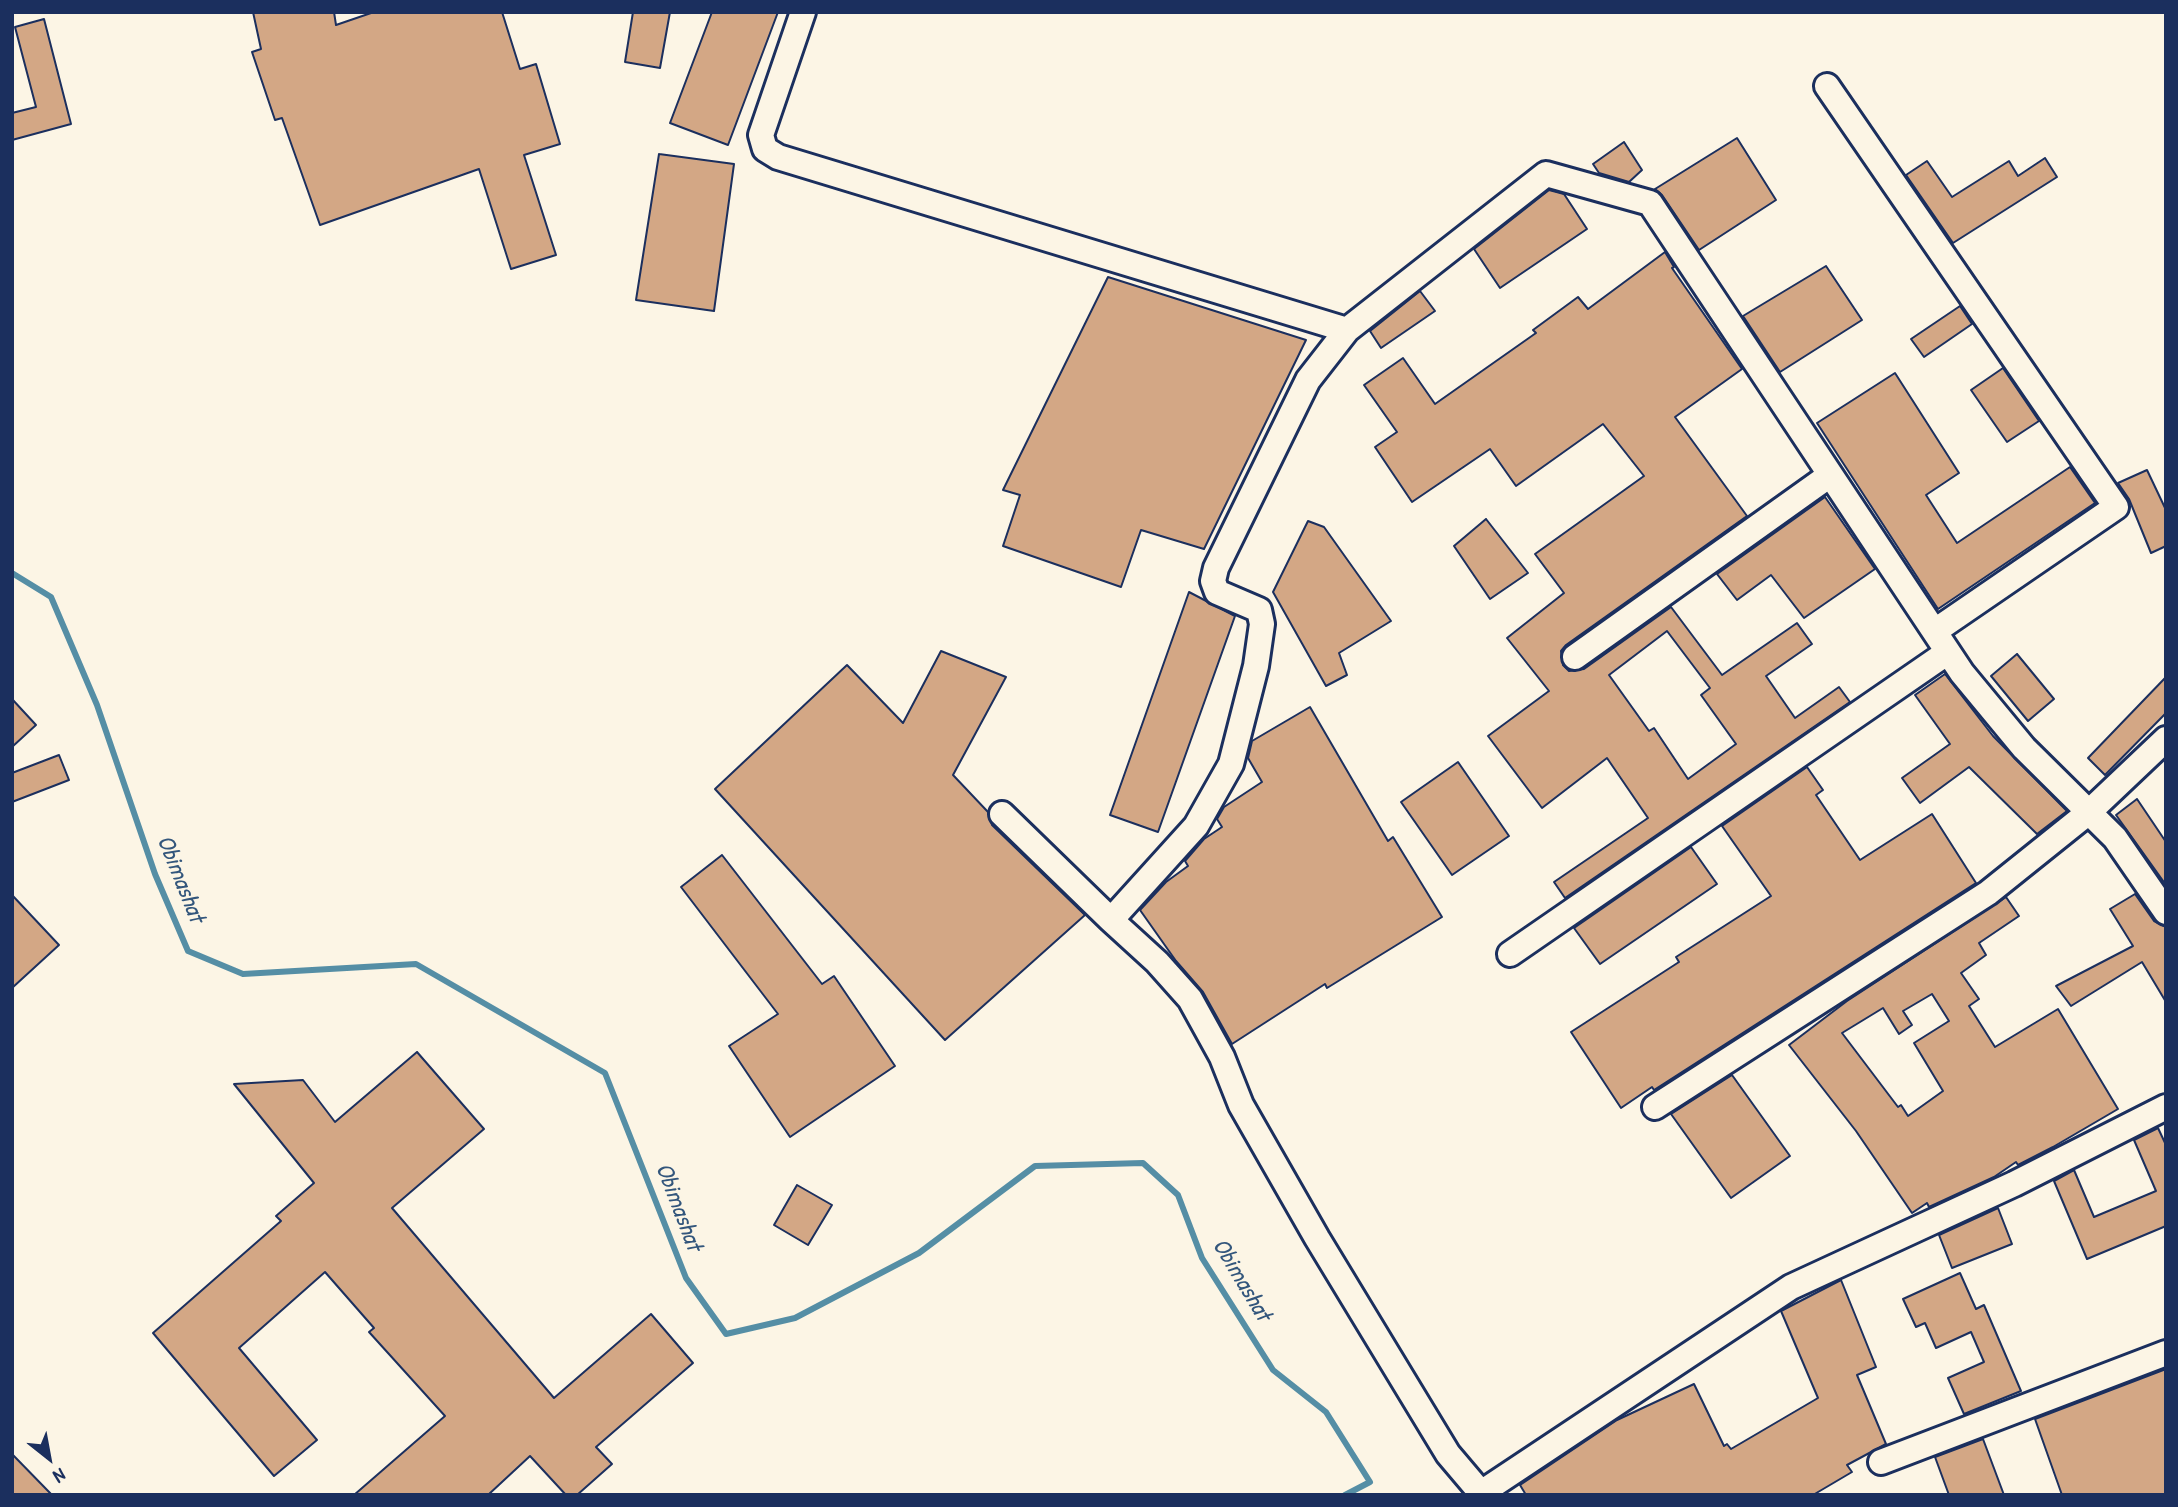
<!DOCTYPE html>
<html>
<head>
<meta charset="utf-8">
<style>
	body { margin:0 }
	#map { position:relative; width:2178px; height:1507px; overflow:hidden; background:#fcf5e5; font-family:"Patrick Hand",sans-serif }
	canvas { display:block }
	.frame { position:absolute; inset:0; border:14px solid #1b2f5e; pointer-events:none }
	.north { position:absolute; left:14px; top:1423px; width:70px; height:70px; -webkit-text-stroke:5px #fcf5e5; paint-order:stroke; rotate:149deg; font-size:19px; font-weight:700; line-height:28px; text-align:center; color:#1b2f5e }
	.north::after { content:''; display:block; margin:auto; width:24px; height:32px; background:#1b2f5e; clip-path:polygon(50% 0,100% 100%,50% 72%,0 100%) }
</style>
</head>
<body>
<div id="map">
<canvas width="2178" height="1507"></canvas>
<div class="frame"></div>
<div class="north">N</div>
</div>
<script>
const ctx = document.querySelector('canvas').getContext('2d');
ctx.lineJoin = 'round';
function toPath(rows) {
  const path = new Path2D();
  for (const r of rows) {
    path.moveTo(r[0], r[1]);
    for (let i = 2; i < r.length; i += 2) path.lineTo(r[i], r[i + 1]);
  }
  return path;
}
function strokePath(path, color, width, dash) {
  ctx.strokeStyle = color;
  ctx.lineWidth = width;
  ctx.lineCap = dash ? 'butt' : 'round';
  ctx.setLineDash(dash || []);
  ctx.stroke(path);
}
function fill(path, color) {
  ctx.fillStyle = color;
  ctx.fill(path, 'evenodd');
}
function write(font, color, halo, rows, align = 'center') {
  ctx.font = font + ' "Patrick Hand",sans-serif';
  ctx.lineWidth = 5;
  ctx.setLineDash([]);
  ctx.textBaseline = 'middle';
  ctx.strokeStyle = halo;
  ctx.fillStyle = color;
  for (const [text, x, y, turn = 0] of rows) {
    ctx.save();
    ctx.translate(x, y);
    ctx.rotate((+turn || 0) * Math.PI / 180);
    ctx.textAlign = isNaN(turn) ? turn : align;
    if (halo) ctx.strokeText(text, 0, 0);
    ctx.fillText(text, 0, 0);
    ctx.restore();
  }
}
strokePath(toPath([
	[12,573,51,597,97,705,155,874,188,951,243,974,416,964,605,1073,686,1278,726,1334,795,1318,919,1253,1035,1166,1143,1163,1178,1195,1202,1258,1273,1370,1326,1412,1370,1482,1345,1495]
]), '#558ea5', 6);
const building = toPath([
	[253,12,334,12,336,25,374,12,502,12,520,69,536,64,560,144,524,155,556,255,511,269,479,169,320,225,282,118,275,120,252,52,261,49,253,12],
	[633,12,670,12,660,68,625,62,633,12],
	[712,12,778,12,728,145,670,123,712,12],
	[44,19,71,124,12,140,12,113,36,107,15,27,44,19],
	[1737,138,1776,200,1699,250,1662,195,1655,189,1737,138],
	[1624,142,1642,170,1629,182,1599,173,1593,164,1624,142],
	[659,154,734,164,714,311,636,300,659,154],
	[2045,158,2057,177,1953,243,1906,175,1927,161,1952,197,2009,161,2018,176,2045,158],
	[1549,190,1564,194,1587,229,1500,288,1474,249,1549,190],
	[1665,252,1674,267,1672,268,1742,369,1675,417,1747,516,1566,645,1561,651,1563,665,1569,671,1584,669,1671,607,1722,675,1797,623,1812,644,1766,676,1795,718,1839,687,1850,702,1565,898,1554,882,1648,818,1607,758,1542,808,1488,736,1549,691,1507,638,1564,593,1535,554,1644,476,1603,424,1516,486,1490,449,1412,502,1375,447,1397,432,1364,385,1403,358,1435,404,1536,333,1533,330,1578,297,1588,309,1665,252],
	[1667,631,1710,688,1701,695,1736,744,1688,779,1654,728,1649,731,1609,675,1667,631],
	[1826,266,1862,320,1780,372,1743,316,1826,266],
	[1108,277,1306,340,1204,549,1141,530,1121,587,1003,546,1020,495,1003,490,1108,277],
	[1420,291,1435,311,1381,348,1370,331,1420,291],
	[1960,306,1972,324,1924,357,1911,339,1960,306],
	[2003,368,2039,421,2007,442,1971,390,2003,368],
	[1895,373,1959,473,1926,495,1957,543,2070,467,2095,503,1938,609,1817,423,1895,373],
	[2147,470,2166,510,2166,546,2151,553,2129,499,2118,483,2147,470],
	[1825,497,1875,569,1804,618,1771,575,1737,600,1717,574,1825,497],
	[1486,519,1528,573,1490,599,1454,546,1486,519],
	[1308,521,1324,527,1391,621,1339,653,1347,675,1326,686,1273,592,1308,521],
	[1189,592,1235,616,1158,832,1110,815,1189,592],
	[941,651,1006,677,953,775,988,812,992,825,1085,915,945,1040,715,789,847,665,903,723,941,651],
	[2017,654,2054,699,2028,721,1991,676,2017,654],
	[1945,674,1993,736,2067,811,2037,834,1969,767,1920,803,1902,778,1950,744,1915,695,1945,674],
	[2166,677,2166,713,2105,775,2088,758,2166,677],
	[12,699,36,725,12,747,12,699],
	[1310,707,1388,841,1393,837,1442,917,1327,988,1325,984,1232,1044,1203,992,1176,961,1140,910,1166,882,1188,866,1185,861,1204,839,1222,827,1217,819,1224,807,1262,782,1248,758,1252,741,1310,707],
	[59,755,69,780,12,802,12,773,59,755],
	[1458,762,1509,836,1452,875,1401,802,1458,762],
	[1807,767,1823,790,1816,795,1860,860,1932,814,1976,883,1654,1090,1652,1087,1621,1108,1571,1032,1679,962,1676,957,1771,896,1722,826,1807,767],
	[2137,799,2166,842,2166,885,2116,815,2137,799],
	[1691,847,1717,884,1600,964,1574,928,1691,847],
	[722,855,822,984,834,976,895,1066,790,1137,729,1046,778,1014,681,887,722,855],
	[2135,894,2154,921,2166,927,2166,1002,2142,962,2071,1006,2056,986,2133,946,2110,909,2135,894],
	[12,895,59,945,12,988,12,895],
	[2006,897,2019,916,1979,943,1986,955,1961,973,1979,999,1969,1006,1995,1047,2058,1009,2118,1109,2053,1147,2018,1165,2016,1162,1994,1177,1929,1207,1927,1203,1912,1213,1856,1131,1789,1045,1847,1001,2006,897],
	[1932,994,1949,1021,1914,1043,1943,1091,1908,1116,1901,1105,1898,1107,1842,1033,1883,1008,1899,1034,1912,1025,1903,1011,1932,994],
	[417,1052,484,1129,392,1208,554,1398,651,1314,693,1363,596,1447,612,1464,577,1495,566,1495,530,1456,488,1495,354,1495,445,1416,369,1332,374,1328,325,1272,239,1348,317,1440,274,1476,153,1333,281,1221,276,1216,314,1183,234,1084,303,1080,335,1122,417,1052],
	[1732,1075,1790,1156,1731,1198,1671,1114,1732,1075],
	[2158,1128,2166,1145,2166,1226,2087,1259,2054,1181,2074,1170,2094,1217,2156,1191,2134,1140,2158,1128],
	[797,1185,832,1205,808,1245,774,1225,797,1185],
	[1998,1208,2012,1244,1952,1268,1939,1235,1998,1208],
	[1960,1273,1976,1309,1984,1305,2021,1391,1964,1414,1948,1378,1984,1362,1971,1332,1936,1348,1925,1323,1916,1327,1903,1299,1960,1273],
	[1841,1280,1876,1367,1857,1375,1886,1444,1847,1465,1852,1472,1813,1495,1526,1495,1520,1485,1617,1420,1694,1384,1724,1446,1727,1444,1731,1449,1818,1398,1781,1311,1841,1280],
	[2166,1369,2166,1495,2062,1495,2035,1419,2166,1369],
	[1983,1439,2004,1495,1949,1495,1935,1457,1983,1439],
	[12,1454,52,1495,12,1495,12,1454]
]);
fill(building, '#d3a785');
strokePath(building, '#1b2f5e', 2);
const minor = toPath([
	[803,12,761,135,765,149,778,157,1347,330],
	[1827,86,2116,507,1935,631],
	[1575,657,1830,475],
	[1002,814,1111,920],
	[2166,912,2115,838,2024,748,1962,673,1650,203,1546,174,1347,330,1308,380,1216,568,1213,581,1217,592,1259,610,1262,624,1256,666,1231,764,1196,826,1111,920,1157,962,1190,999,1222,1057,1241,1105,1317,1238,1448,1454,1481,1493,1791,1287,2014,1184,2166,1107],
	[1510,954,1948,652],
	[1655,1107,1988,893,2089,812,2166,739],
	[1881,1462,2166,1353]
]);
strokePath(minor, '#1b2f5e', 30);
strokePath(minor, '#fcf5e5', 24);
write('italic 24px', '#33567c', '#fcf5e5', [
	["Obimashat",180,879,68],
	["Obimashat",678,1207,69],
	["Obimashat",1241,1280,59]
]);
</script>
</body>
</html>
